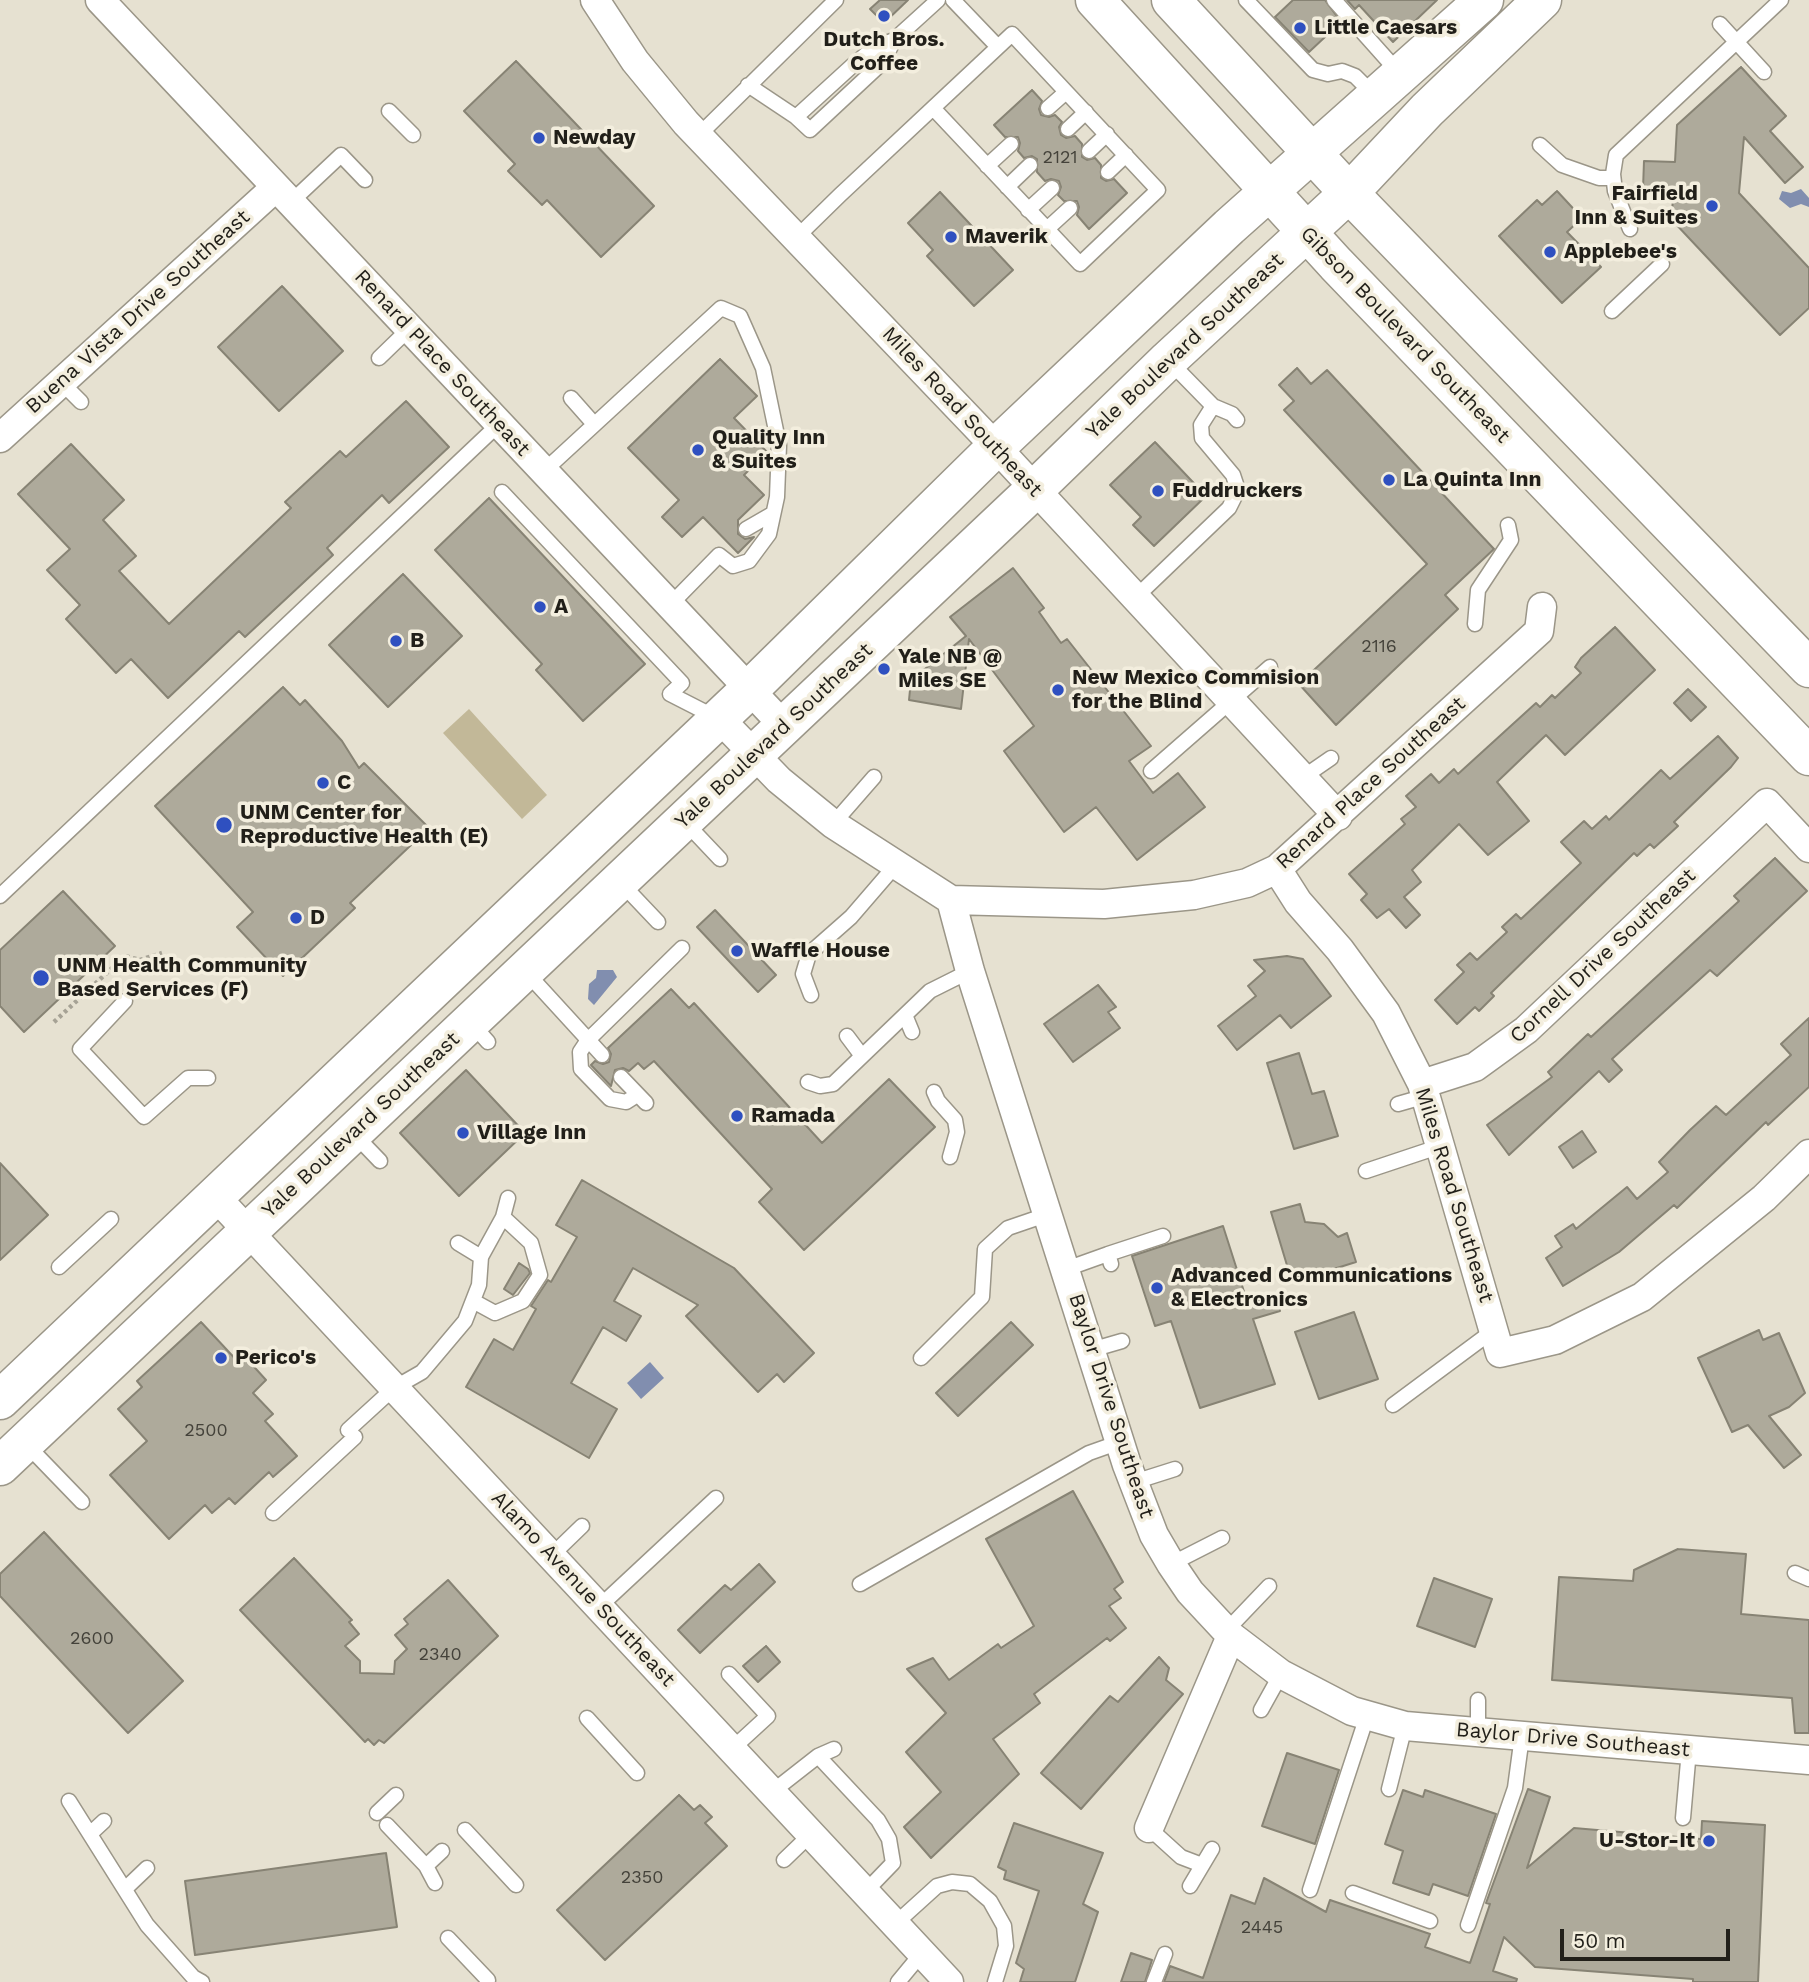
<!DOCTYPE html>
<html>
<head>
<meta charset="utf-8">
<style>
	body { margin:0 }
	#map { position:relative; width:1809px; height:1982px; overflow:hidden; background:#e6e1d1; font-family:"Work Sans",sans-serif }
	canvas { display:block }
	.scale { position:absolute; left:1560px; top:1929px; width:170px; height:32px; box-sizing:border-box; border:4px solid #211f19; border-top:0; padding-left:9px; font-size:21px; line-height:24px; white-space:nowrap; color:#211f19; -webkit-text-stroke:5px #f3eede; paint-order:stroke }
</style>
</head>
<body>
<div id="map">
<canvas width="1809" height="1982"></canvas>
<div class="scale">50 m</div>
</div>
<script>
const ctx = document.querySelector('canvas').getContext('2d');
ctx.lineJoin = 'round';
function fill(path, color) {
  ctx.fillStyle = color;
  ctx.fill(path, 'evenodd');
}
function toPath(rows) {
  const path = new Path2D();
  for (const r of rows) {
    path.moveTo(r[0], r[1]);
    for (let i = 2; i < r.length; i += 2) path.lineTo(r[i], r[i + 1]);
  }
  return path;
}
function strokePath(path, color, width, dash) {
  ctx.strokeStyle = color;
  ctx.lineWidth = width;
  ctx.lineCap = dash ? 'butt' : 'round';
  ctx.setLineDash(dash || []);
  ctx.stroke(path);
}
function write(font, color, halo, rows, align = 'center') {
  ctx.font = font + ' "Work Sans",sans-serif';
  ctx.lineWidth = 7;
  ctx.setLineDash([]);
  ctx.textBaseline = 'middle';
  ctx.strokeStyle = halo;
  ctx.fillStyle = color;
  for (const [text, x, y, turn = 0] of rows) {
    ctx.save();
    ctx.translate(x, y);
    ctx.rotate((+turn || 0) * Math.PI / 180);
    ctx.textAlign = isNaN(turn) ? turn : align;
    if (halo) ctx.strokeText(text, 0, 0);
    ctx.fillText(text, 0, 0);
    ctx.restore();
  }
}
fill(toPath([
	[469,709,547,795,522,819,443,733]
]), '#c2b898');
fill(toPath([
	[1801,189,1809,198,1809,207,1801,204,1790,208,1779,199,1782,191,1791,193],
	[597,970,613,970,617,977,594,1005,588,999,589,984,596,978],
	[650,1362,664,1378,641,1399,627,1383]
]), '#818eaf');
const building = toPath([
	[880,0,908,0,884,23,870,9,880,0],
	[1293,0,1325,0,1341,22,1309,52,1275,17,1293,0],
	[1347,0,1437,0,1393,42,1359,5,1355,9,1347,0],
	[516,61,654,206,601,257,547,200,542,205,508,171,515,164,464,111,516,61],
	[1741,67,1786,116,1770,131,1803,167,1785,183,1744,137,1739,193,1809,268,1809,308,1780,335,1672,220,1673,190,1643,189,1644,161,1675,162,1677,125,1741,67],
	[1032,90,1042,101,1039,109,1041,115,1049,117,1055,115,1062,122,1059,127,1061,135,1066,138,1075,136,1082,144,1082,157,1087,160,1095,158,1101,165,1101,178,1106,181,1114,179,1127,193,1089,229,1077,215,1079,207,1077,201,1064,201,1058,195,1061,187,1059,181,1051,179,1045,181,1037,172,1037,159,1032,156,1024,158,1018,151,1020,143,1018,137,1005,137,994,125,1032,90],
	[1557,191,1582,218,1567,232,1601,267,1562,303,1499,236,1537,200,1542,205,1557,191],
	[940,192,1013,270,974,306,927,256,933,250,908,223,940,192],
	[282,286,343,351,279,411,218,347,282,286],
	[720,359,757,396,734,418,767,452,744,475,764,495,738,520,738,534,745,539,754,537,738,553,703,517,682,537,662,517,679,500,628,448,720,359],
	[1297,368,1311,384,1327,370,1494,549,1445,595,1458,609,1336,725,1299,684,1427,564,1284,410,1294,401,1279,385,1297,368],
	[406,401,449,447,389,503,382,495,327,548,333,555,245,637,239,631,168,698,131,659,116,673,66,619,80,605,47,570,70,549,18,494,71,444,124,500,103,520,136,556,119,571,169,624,291,508,285,502,340,451,346,457,406,401],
	[1155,442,1206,496,1154,546,1133,525,1141,517,1110,485,1155,442],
	[489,498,645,664,583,721,536,670,542,664,435,550,489,498],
	[1013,568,1044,608,1039,612,1061,643,1067,639,1151,746,1129,761,1153,793,1178,773,1205,807,1137,860,1096,807,1064,832,1004,751,1034,726,969,639,961,709,909,700,911,680,966,636,950,617,1013,568],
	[403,574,462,636,388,707,329,645,403,574],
	[1615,627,1655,670,1565,755,1546,735,1497,782,1529,821,1488,855,1459,824,1412,870,1421,882,1404,897,1420,915,1406,928,1389,909,1377,918,1361,900,1367,894,1349,874,1405,824,1401,819,1416,807,1406,796,1431,774,1439,783,1454,769,1458,774,1536,703,1540,707,1552,695,1555,698,1581,673,1575,667,1581,658,1615,627],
	[283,687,300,705,305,700,342,741,359,768,364,763,429,828,350,903,355,908,283,976,237,927,253,912,155,806,283,687],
	[1688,689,1706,707,1691,721,1674,703,1688,689],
	[1718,736,1738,758,1731,767,1674,822,1678,826,1654,848,1650,844,1637,856,1634,853,1491,993,1494,996,1479,1011,1475,1007,1457,1024,1435,1000,1464,972,1457,965,1470,953,1477,960,1507,932,1502,927,1516,914,1521,919,1581,863,1561,842,1584,821,1592,829,1606,816,1609,820,1661,770,1670,779,1718,736],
	[1775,858,1807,891,1717,976,1710,970,1612,1059,1622,1070,1609,1082,1599,1071,1509,1155,1487,1125,1552,1077,1548,1072,1588,1034,1591,1037,1739,901,1734,896,1775,858],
	[63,891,115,946,24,1032,0,1006,0,950,63,891],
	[715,910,776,975,758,992,697,927,715,910],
	[1287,956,1303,959,1331,996,1291,1028,1280,1015,1237,1050,1218,1026,1256,996,1248,986,1265,971,1254,960,1287,956],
	[1098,985,1116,1007,1108,1012,1120,1028,1073,1062,1044,1024,1098,985],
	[671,989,689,1008,694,1003,822,1143,889,1079,935,1127,804,1250,759,1202,772,1189,654,1061,644,1069,638,1063,629,1071,623,1068,615,1070,611,1086,591,1065,595,1061,603,1064,609,1062,611,1054,608,1048,671,989],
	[1809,1018,1809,1087,1768,1125,1766,1122,1677,1208,1674,1205,1619,1252,1563,1286,1546,1258,1562,1247,1555,1236,1573,1224,1576,1229,1627,1187,1637,1199,1668,1172,1659,1162,1690,1130,1716,1106,1726,1115,1791,1055,1781,1044,1809,1018],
	[1299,1053,1312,1094,1324,1091,1338,1136,1294,1149,1267,1063,1299,1053],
	[466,1070,525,1133,459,1196,400,1133,466,1070],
	[1582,1131,1596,1152,1573,1168,1559,1147,1582,1131],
	[0,1163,48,1215,0,1260,0,1163],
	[582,1180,734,1268,814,1353,784,1382,777,1374,758,1392,686,1316,698,1305,633,1268,614,1301,641,1316,626,1341,603,1327,571,1383,617,1409,589,1458,466,1387,494,1339,513,1350,536,1309,531,1306,548,1280,551,1282,577,1237,556,1225,582,1180],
	[1300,1204,1305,1222,1324,1224,1338,1237,1347,1233,1356,1262,1292,1282,1271,1212,1300,1204],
	[1223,1226,1247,1301,1275,1293,1280,1311,1253,1319,1275,1384,1200,1408,1171,1321,1155,1326,1132,1256,1223,1226],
	[519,1263,528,1269,530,1273,513,1295,504,1289,519,1263],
	[1354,1312,1378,1379,1319,1399,1295,1332,1354,1312],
	[201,1322,241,1365,247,1359,266,1380,253,1393,273,1414,265,1421,297,1456,273,1477,269,1472,235,1504,229,1498,212,1513,205,1505,169,1539,110,1475,147,1441,118,1409,142,1387,137,1381,201,1322],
	[1011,1322,1033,1345,958,1416,936,1393,1011,1322],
	[1759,1330,1763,1340,1779,1333,1805,1393,1789,1407,1769,1416,1801,1455,1784,1468,1748,1425,1732,1432,1698,1358,1759,1330],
	[1073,1491,1123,1582,1114,1589,1121,1598,1109,1606,1126,1628,1110,1641,1107,1638,1034,1694,1040,1703,993,1739,1019,1774,931,1858,904,1827,941,1792,906,1752,946,1713,907,1669,933,1658,949,1680,998,1644,1001,1648,1034,1626,986,1539,1073,1491],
	[44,1532,183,1681,128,1733,0,1596,0,1574,44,1532],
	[1678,1549,1746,1554,1741,1614,1809,1620,1809,1733,1795,1733,1792,1698,1552,1680,1559,1577,1633,1581,1634,1570,1678,1549],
	[294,1558,352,1620,349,1622,359,1634,345,1646,360,1661,360,1673,394,1674,395,1661,407,1649,395,1635,408,1624,404,1619,448,1580,498,1636,384,1743,379,1740,374,1745,368,1739,365,1742,240,1610,294,1558],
	[759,1564,775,1582,700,1653,678,1630,725,1585,731,1590,759,1564],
	[1434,1578,1492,1599,1475,1647,1417,1626,1434,1578],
	[766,1646,780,1662,758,1682,743,1666,766,1646],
	[1159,1657,1169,1668,1166,1680,1183,1694,1081,1809,1041,1773,1110,1696,1118,1702,1159,1657],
	[1287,1753,1339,1770,1315,1844,1262,1826,1287,1753],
	[1528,1789,1550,1797,1527,1868,1574,1828,1701,1839,1702,1821,1765,1825,1758,1982,1693,1982,1693,1979,1535,1967,1504,1937,1493,1971,1517,1979,1516,1982,1164,1982,1170,1966,1203,1978,1231,1895,1255,1904,1264,1878,1326,1912,1330,1900,1430,1934,1425,1947,1470,1963,1490,1904,1486,1903,1528,1789],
	[1403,1790,1423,1797,1425,1790,1496,1814,1468,1896,1433,1884,1429,1895,1393,1883,1403,1851,1385,1844,1403,1790],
	[679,1795,694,1810,700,1805,712,1817,705,1823,727,1846,605,1960,557,1910,679,1795],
	[1014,1823,1103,1853,1083,1904,1098,1912,1075,1982,1020,1982,1024,1969,1016,1963,1039,1891,1004,1879,1006,1871,998,1867,1014,1823],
	[386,1853,397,1927,195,1955,185,1881,386,1853],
	[1131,1953,1152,1960,1145,1982,1121,1982,1131,1953]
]);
fill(building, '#aeaa9b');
strokePath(building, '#878374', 2);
const service = toPath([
	[953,0,998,47],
	[1246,0,1313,70,1328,74,1342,71,1355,76,1375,96],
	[1334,0,1400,74],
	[1720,24,1764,72],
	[748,85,796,117,810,130,883,62,894,40,938,0],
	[1048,108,1066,92],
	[389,111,413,135],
	[796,117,853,65,874,48,894,40],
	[1068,129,1086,112],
	[698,136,836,0],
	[1540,145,1562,165,1599,178,1613,178],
	[1089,151,1107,134],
	[987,166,1011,144],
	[1108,172,1126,155],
	[1007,187,1030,165],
	[291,202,341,155,365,180],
	[1028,210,1052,188],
	[1047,229,1070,208],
	[1630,229,1615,191,1613,174,1616,155,1781,0],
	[796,238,840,195,1012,34,1158,190,1080,264,933,108],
	[1612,311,1662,264],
	[379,358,410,328],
	[1169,361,1213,406,1232,414,1237,420],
	[61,382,81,402],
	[571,398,594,424],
	[544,471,721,308,740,316,763,368,779,445,777,497,769,534,749,561,733,566,719,555,670,605],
	[502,492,682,683,670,694,717,718],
	[746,529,772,514],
	[1135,598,1229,508,1238,490,1233,475,1202,438,1201,425,1213,406],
	[1475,624,1478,590,1511,540,1508,525],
	[1151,771,1270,667],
	[1302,778,1331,758],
	[685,822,720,859],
	[833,824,874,777],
	[621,883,658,922],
	[0,896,499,424],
	[526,972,602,1055],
	[811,995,803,974,809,954,851,917,895,866],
	[125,1001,80,1049,144,1117,188,1078,208,1078],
	[472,1024,488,1042],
	[912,1032,905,1015,930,991,970,971],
	[847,1036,862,1056],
	[621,1077,646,1103],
	[808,1082,820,1086,833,1084,905,1015],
	[934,1092,938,1101,955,1120,957,1132,950,1157],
	[637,1095,626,1102,610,1099,581,1069,580,1052,588,1040,682,948],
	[1398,1104,1426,1096],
	[354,1134,380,1161],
	[1366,1171,1441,1146],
	[458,1243,481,1257],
	[1108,1254,1163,1236],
	[59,1267,111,1219],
	[1066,1269,1108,1254,1111,1264],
	[473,1301,495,1313,523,1301,540,1275,531,1243,503,1217],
	[1091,1350,1122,1341],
	[921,1358,982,1297,985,1249,1008,1228,1049,1214],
	[1393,1405,1494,1330],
	[348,1430,394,1388,422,1372,465,1321,479,1285,481,1257,503,1217,508,1198],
	[25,1443,82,1502],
	[1134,1482,1175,1469],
	[273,1513,355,1437],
	[551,1556,582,1526],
	[1171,1564,1222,1538],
	[1795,1573,1809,1579],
	[860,1584,1089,1453,1120,1442],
	[599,1607,716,1498],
	[1226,1631,1269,1586],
	[729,1674,768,1716,732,1749],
	[1261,1710,1281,1674],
	[587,1718,637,1773],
	[1478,1732,1478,1700],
	[818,1756,878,1820,889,1839,893,1863,865,1892],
	[1389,1789,1405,1726],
	[772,1792,818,1756,834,1749],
	[69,1801,147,1925,193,1977,202,1982],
	[377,1813,396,1795],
	[1683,1818,1689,1750],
	[387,1825,426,1866,435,1883],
	[1149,1828,1181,1857,1202,1865],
	[465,1830,516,1885],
	[90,1834,104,1821],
	[784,1860,811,1834],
	[426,1866,442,1851],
	[1190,1886,1212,1849],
	[125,1889,147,1868],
	[1310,1890,1367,1716],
	[1353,1893,1430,1921],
	[895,1924,937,1886,952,1882,970,1884,990,1901,1004,1926,1006,1946,995,1982],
	[1468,1925,1515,1788,1522,1736],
	[448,1938,488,1980],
	[898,1982,922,1953],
	[1154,1982,1165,1954]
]);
const minor = toPath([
	[100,0,784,726],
	[595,0,635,61,686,123,996,447,1338,816],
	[0,438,276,187],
	[719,718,779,780,833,824,951,900,1104,904,1194,895,1247,883,1277,869,1539,631,1542,607],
	[1277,869,1298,902,1340,950,1386,1013,1422,1084,1500,1353,1555,1340,1642,1297,1764,1198,1809,1154],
	[951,900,970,971,1127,1465,1154,1535,1171,1564,1190,1592,1231,1636,1281,1674,1352,1711,1405,1726,1809,1760],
	[1422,1084,1475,1067,1526,1030,1767,803,1809,848],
	[216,1197,949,1982],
	[1149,1828,1231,1636]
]);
const secondary = toPath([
	[1095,0,1336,264,1809,756],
	[1171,0,1349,193,1809,668],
	[0,1400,750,689,996,447,1229,227,1484,0],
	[0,1466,1035,489,1168,360,1349,193,1427,110,1542,0]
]);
strokePath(service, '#9b9688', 17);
strokePath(minor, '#9b9688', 31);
strokePath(secondary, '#9b9688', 41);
strokePath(toPath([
	[54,1022,125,956,140,960,162,953]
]), '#a6a295', 4.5, [3.5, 3.5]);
strokePath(service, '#fff', 14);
strokePath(minor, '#fff', 28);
strokePath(secondary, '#fff', 38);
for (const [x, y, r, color] of [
	[884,16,7,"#2f50c0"],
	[1300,28,7,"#2f50c0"],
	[539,138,7,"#2f50c0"],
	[1712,206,7,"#2f50c0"],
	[951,237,7,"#2f50c0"],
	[1550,252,7,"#2f50c0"],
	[698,450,7,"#2f50c0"],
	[1389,480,7,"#2f50c0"],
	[1158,491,7,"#2f50c0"],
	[540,607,7,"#2f50c0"],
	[396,641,7,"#2f50c0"],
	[884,669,7,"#2f50c0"],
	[1058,690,7,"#2f50c0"],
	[323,783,7,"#2f50c0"],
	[224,825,9,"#2f50c0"],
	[296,918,7,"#2f50c0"],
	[737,951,7,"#2f50c0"],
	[41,978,9,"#2f50c0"],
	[737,1116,7,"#2f50c0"],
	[463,1133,7,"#2f50c0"],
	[1157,1288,7,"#2f50c0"],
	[221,1358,7,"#2f50c0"],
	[1709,1841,7,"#2f50c0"]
]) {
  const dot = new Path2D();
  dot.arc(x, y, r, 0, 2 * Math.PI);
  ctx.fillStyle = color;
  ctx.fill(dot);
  strokePath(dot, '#f3eede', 2.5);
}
write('18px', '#44423a', null, [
	["2121",1060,158],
	["2116",1379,647],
	["2500",206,1431],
	["2600",92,1639],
	["2340",440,1655],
	["2350",642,1878],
	["2445",1262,1928]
]);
write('bold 21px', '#211f19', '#f3eede', [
	["Little Caesars",1314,28],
	["Dutch Bros.",884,40,"center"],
	["Coffee",884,64,"center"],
	["Newday",553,138],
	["Fairfield",1698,194,"right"],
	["Inn & Suites",1698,218,"right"],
	["Maverik",965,237],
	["Applebee's",1564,252],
	["Quality Inn",712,438],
	["& Suites",712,462],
	["La Quinta Inn",1403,480],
	["Fuddruckers",1172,491],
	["A",554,607],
	["B",410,641],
	["Yale NB @",898,657],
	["Miles SE",898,681],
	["New Mexico Commision",1072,678],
	["for the Blind",1072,702],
	["C",337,783],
	["UNM Center for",240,813],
	["Reproductive Health (E)",240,837],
	["D",310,918],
	["Waffle House",751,951],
	["UNM Health Community",57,966],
	["Based Services (F)",57,990],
	["Ramada",751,1116],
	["Village Inn",477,1133],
	["Advanced Communications",1171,1276],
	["& Electronics",1171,1300],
	["Perico's",235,1358],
	["U-Stor-It",1695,1841,"right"]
], 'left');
write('21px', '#211f19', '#f3eede', [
	["Buena Vista Drive Southeast",138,312,-42],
	["Gibson Boulevard Southeast",1405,335,46],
	["Yale Boulevard Southeast",1185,346,-43],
	["Renard Place Southeast",442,363,47],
	["Miles Road Southeast",962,412,47],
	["Yale Boulevard Southeast",774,736,-43],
	["Renard Place Southeast",1371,783,-42],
	["Cornell Drive Southeast",1603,956,-43],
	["Yale Boulevard Southeast",361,1125,-43],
	["Miles Road Southeast",1454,1195,73],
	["Baylor Drive Southeast",1111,1406,72],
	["Alamo Avenue Southeast",583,1589,47],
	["Baylor Drive Southeast",1573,1740,5]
]);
</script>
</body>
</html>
